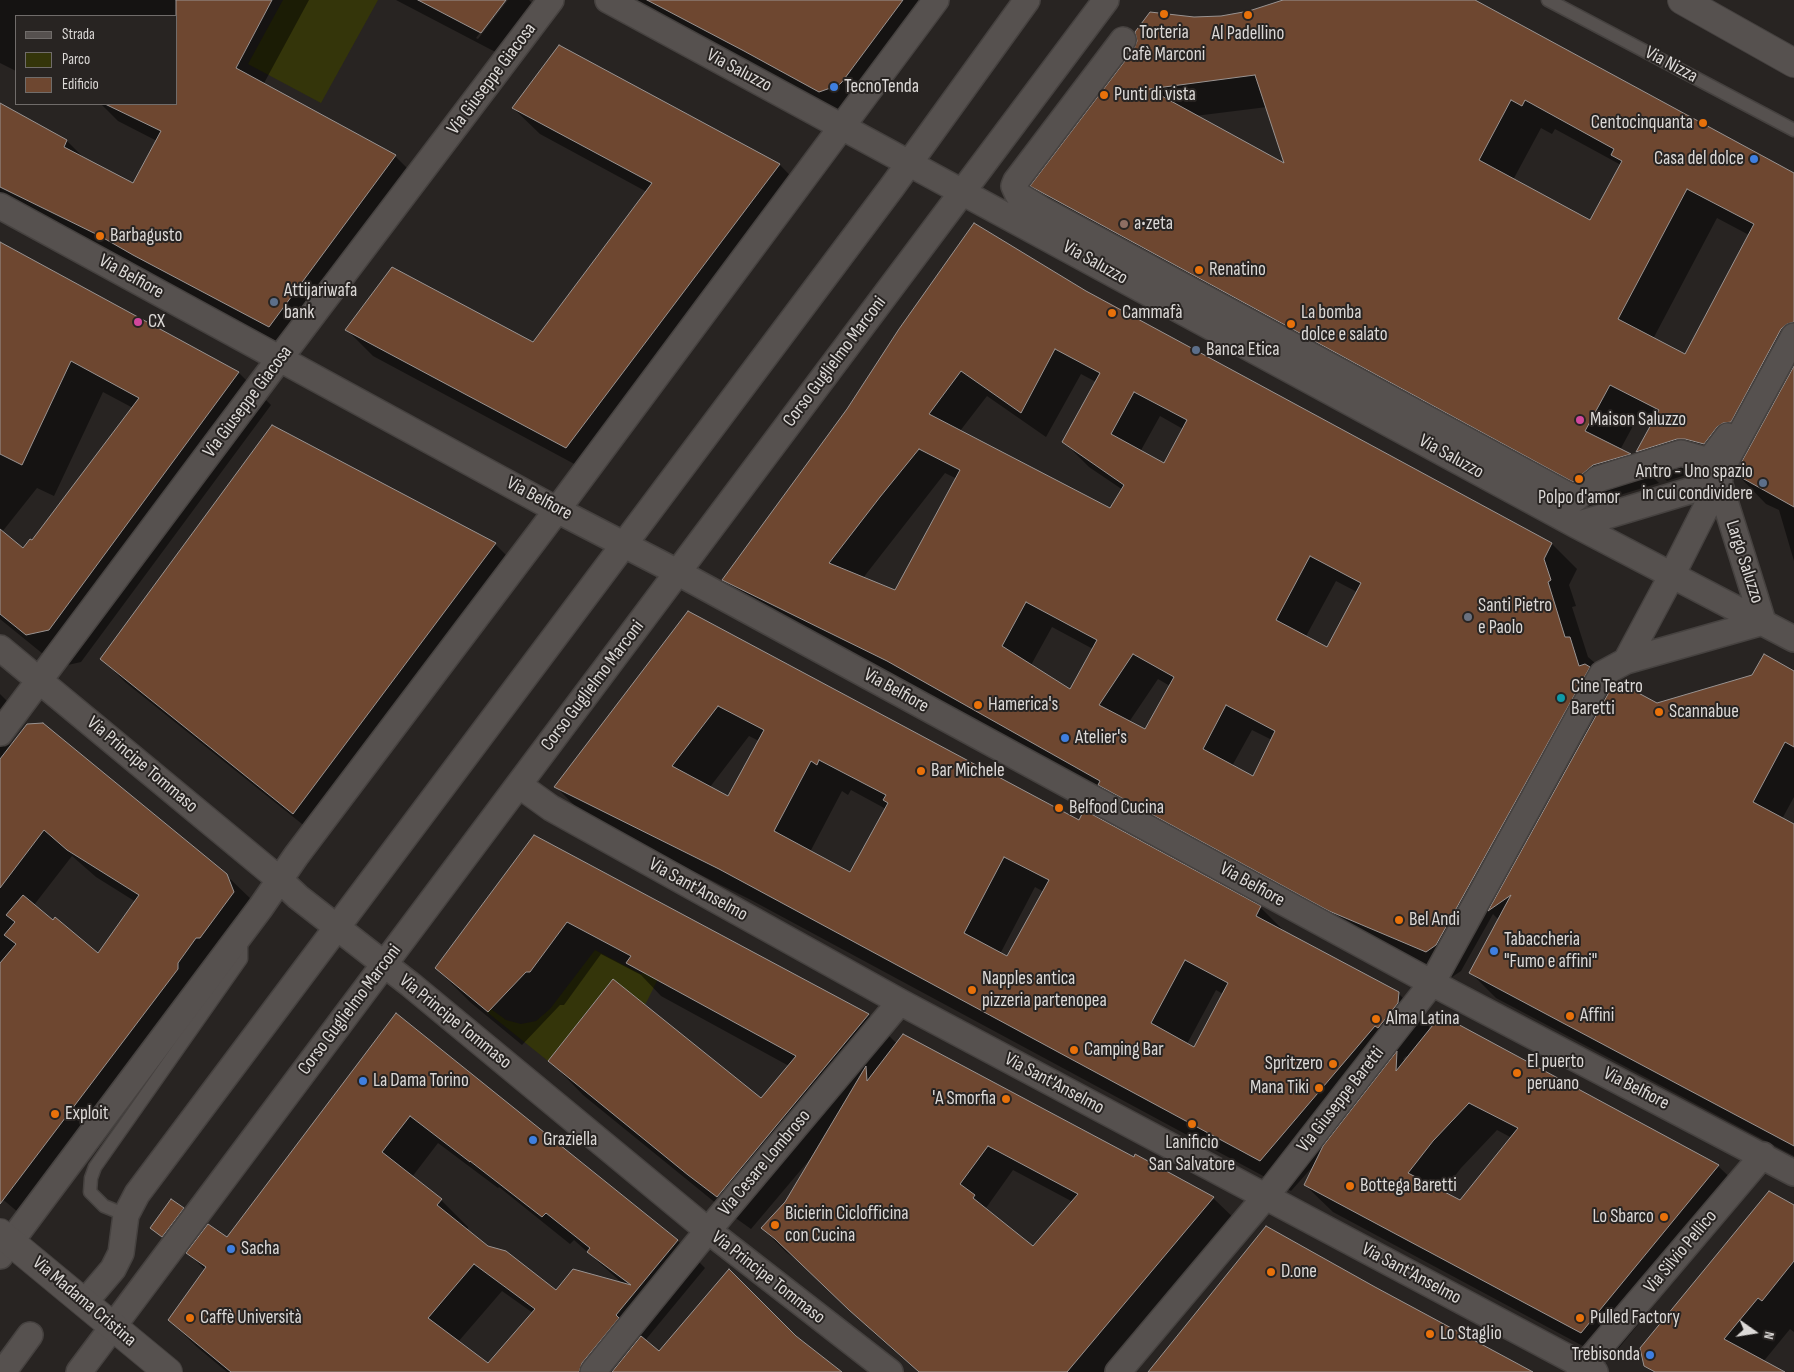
<!DOCTYPE html>
<html>
<head>
<meta charset="utf-8">
<style>
	body { margin:0 }
	#map { position:relative; width:1794px; height:1372px; overflow:hidden; background:#282422; font-family:"Sofia Sans Condensed",sans-serif }
	canvas { display:block }
	.legend { position:absolute; left:15px; top:15px; width:162px; height:90px; box-sizing:border-box; background:#282422; border:1px solid #706c6a; margin:0; padding:6px 9px; list-style:none; font-size:15px; color:#dcd9d7 }
	.legend li { display:flex; align-items:center; gap:10px; height:25px }
	.legend b { width:25px; border:1px solid #706c6a }
	.north { position:absolute; left:1729px; top:1307px; width:50px; height:50px; -webkit-text-stroke:4px #282422; paint-order:stroke; rotate:103deg; font-size:14px; font-weight:700; line-height:20px; text-align:center; color:#dcd9d7 }
	.north::after { content:''; display:block; margin:auto; width:18px; height:22px; background:#dcd9d7; clip-path:polygon(50% 0,100% 100%,50% 72%,0 100%) }
</style>
</head>
<body>
<div id="map">
<canvas width="1794" height="1372"></canvas>
<ul class="legend">
<li><b style="height:6px;background:#56514f"></b>Strada</li>
<li><b style="height:14px;background:#34350a"></b>Parco</li>
<li><b style="height:14px;background:#6e4730"></b>Edificio</li>
</ul>
<div class="north">N</div>
</div>
<script>
const ctx = document.querySelector('canvas').getContext('2d');
ctx.lineJoin = 'round';
function fill(path, color) {
  ctx.fillStyle = color;
  ctx.fill(path, 'evenodd');
}
function toPath(rows) {
  const path = new Path2D();
  for (const r of rows) {
    path.moveTo(r[0], r[1]);
    for (let i = 2; i < r.length; i += 2) path.lineTo(r[i], r[i + 1]);
  }
  return path;
}
function strokePath(path, color, width, dash) {
  ctx.strokeStyle = color;
  ctx.lineWidth = width;
  ctx.lineCap = dash ? 'butt' : 'round';
  ctx.setLineDash(dash || []);
  ctx.stroke(path);
}
function write(font, color, halo, rows, align = 'center') {
  ctx.font = font + ' "Sofia Sans Condensed",sans-serif';
  ctx.lineWidth = 4;
  ctx.setLineDash([]);
  ctx.textBaseline = 'middle';
  ctx.strokeStyle = halo;
  ctx.fillStyle = color;
  for (const [text, x, y, turn = 0] of rows) {
    ctx.save();
    ctx.translate(x, y);
    ctx.rotate((+turn || 0) * Math.PI / 180);
    ctx.textAlign = isNaN(turn) ? turn : align;
    if (halo) ctx.strokeText(text, 0, 0);
    ctx.fillText(text, 0, 0);
    ctx.restore();
  }
}
fill(toPath([
	[283,0,378,0,321,103,248,64],
	[595,950,641,974,646,966,660,975,645,1005,612,980,548,1061,487,1012,491,1009,506,1020,521,1024,536,1021,550,1009]
]), '#34350a');
fill(toPath([
	[0,0,309,0,263,85,395,156,419,180,293,350,158,278,126,259,0,197,0,105,67,141,85,159,133,185,157,141,118,121,101,104,176,104,176,16,16,16,16,71,0,63],
	[396,0,504,0,476,38,478,39,508,0,529,0,540,11,505,57],
	[633,0,935,0,857,103,838,110],
	[1287,0,1473,0,1794,175,1794,561,1779,510,1766,504,1737,474,1742,465,1740,464,1733,473,1707,468,1667,481,1638,452,1654,421,1640,413,1620,450,1630,455,1659,483,1623,494,1603,510,1061,215,1032,186,1193,18,1221,17,1250,12],
	[1267,107,1286,166,1195,116],
	[1541,128,1552,134,1555,129,1621,165,1591,221,1513,180],
	[1717,218,1749,235,1685,356,1653,339],
	[559,47,780,165,806,192,593,474,373,356,347,330,534,344,647,192,540,134,513,108],
	[0,243,239,373,271,405,81,662,59,667,0,619],
	[103,392,133,408,32,542,23,550,2,532,37,488,54,496],
	[1086,292,1552,544,1577,569,1569,585,1576,606,1572,607,1588,657,1595,663,1600,678,1611,690,1657,705,1794,672,1794,797,1782,819,1794,826,1794,1156,1496,998,1471,973,1499,920,1493,914,1461,971,1452,977,1356,936,913,686,749,605,724,580,848,410],
	[1081,374,1096,382,1064,442,1089,467,1123,490,1111,510,960,431,987,396,1046,437],
	[1160,416,1183,429,1164,464,1140,452],
	[945,473,957,479,896,592,863,578],
	[1336,581,1357,592,1327,649,1305,638],
	[1052,627,1093,649,1071,691,1031,665],
	[1158,679,1170,686,1146,731,1129,722],
	[1252,730,1272,740,1254,777,1232,766],
	[495,544,518,567,317,836,125,682,102,659],
	[688,612,1079,822,1260,907,1286,933,1398,993,1429,1024,1429,1032,1718,1166,1746,1193,1609,1360,1333,1212,1305,1185,1315,1164,1291,1191,751,900,587,818,556,787],
	[749,736,759,741,729,798,710,787],
	[851,790,886,809,850,874,810,852,842,791,848,795],
	[1035,887,1044,892,1008,957,1000,954],
	[1216,990,1223,994,1194,1048,1187,1044],
	[1406,1056,1409,1058,1405,1062,1403,1059],
	[1497,1130,1512,1138,1460,1201,1442,1192,1461,1168],
	[0,694,22,716,1,744,5,747,12,743,25,726,42,725,226,875,254,902,32,1224,0,1197],
	[72,856,96,877,136,902,99,955,34,905],
	[535,836,869,1015,897,1044,1213,1198,1238,1222,1112,1372,918,1372,875,1334,801,1263,787,1253,762,1228,786,1202,812,1159,811,1158,751,1229,723,1209,583,1095,550,1061,762,1100,789,1066,661,996,641,975,601,954,564,1005,560,1005,522,1045,470,1002,436,968],
	[1013,1170,1073,1202,1033,1248,986,1208],
	[396,1015,678,1241,705,1268,619,1372,227,1372,197,1347,169,1320,205,1270,188,1253,228,1239],
	[438,1143,498,1188,499,1187,570,1244,574,1240,623,1284,556,1292,488,1247,467,1230,468,1227,441,1200,412,1177],
	[502,1291,533,1313,488,1365,458,1342],
	[1794,1206,1794,1332,1790,1329,1763,1362,1782,1372,1652,1372,1645,1365],
	[183,1209,189,1215,169,1242,152,1228]
]), '#0007');
const building = toPath([
	[176,0,272,0,236,68,396,155,269,327,133,255,100,236,0,187,0,103,67,140,64,147,133,183,161,131,105,104,176,104,176,0],
	[418,0,506,0,481,33,418,0],
	[647,0,903,0,842,82,839,85,819,92,744,51,647,0],
	[1283,0,1475,0,1794,173,1794,322,1787,324,1781,329,1731,422,1723,423,1717,427,1704,444,1685,439,1677,439,1636,452,1659,410,1610,385,1585,431,1631,454,1593,465,1573,482,1030,186,1134,49,1137,41,1135,32,1150,12,1194,17,1221,16,1249,11,1283,0],
	[1255,75,1284,163,1149,89,1255,75],
	[1511,100,1522,106,1525,100,1614,149,1611,155,1622,161,1590,220,1479,160,1511,100],
	[1687,189,1754,224,1685,354,1618,319,1687,189],
	[559,45,780,164,566,448,345,330,392,267,533,342,652,183,512,108,559,45],
	[974,223,1086,291,1552,543,1544,559,1551,580,1548,582,1565,637,1570,637,1579,666,1585,664,1590,667,1436,945,1426,952,1329,911,1098,785,1100,781,887,661,722,580,847,409,899,329,974,223],
	[1055,349,1100,373,1062,442,1124,485,1110,508,929,414,961,371,1021,413,1055,349],
	[1134,392,1187,420,1164,463,1111,434,1134,392],
	[919,449,960,470,895,590,829,563,880,497,919,449],
	[1310,556,1361,583,1327,647,1276,620,1310,556],
	[1026,602,1097,640,1070,689,1002,646,1026,602],
	[1133,654,1174,677,1145,729,1099,705,1133,654],
	[1226,705,1275,731,1253,776,1203,749,1226,705],
	[0,242,239,372,49,630,26,635,0,614,0,529,23,548,30,539,32,540,139,398,71,361,22,465,0,454,0,242],
	[1794,366,1794,507,1735,474,1794,366],
	[272,425,496,543,293,814,100,659,272,425],
	[688,611,1079,820,1084,810,1261,906,1256,916,1399,992,1398,1003,1378,1028,1375,1026,1260,1161,719,869,554,787,688,611],
	[718,706,764,730,728,796,672,766,718,706],
	[819,760,886,795,883,800,888,803,850,872,774,831,811,761,817,765,819,760],
	[1004,857,1049,880,1007,956,964,933,1004,857],
	[1185,960,1228,983,1194,1047,1151,1023,1185,960],
	[1764,654,1794,671,1794,747,1785,742,1753,802,1794,824,1794,1146,1469,973,1511,895,1488,911,1613,685,1618,682,1657,703,1752,675,1764,654],
	[43,723,227,874,234,892,200,938,196,938,178,963,178,969,0,1204,0,963,16,944,4,935,15,922,6,915,23,895,53,920,55,917,98,953,139,895,67,850,44,830,0,888,0,759,27,724,43,723],
	[534,835,869,1014,717,1197,688,1175,548,1061,613,979,761,1098,796,1056,626,963,631,956,567,922,530,972,526,972,488,1012,435,968,534,835],
	[396,1013,678,1240,616,1315,619,1318,582,1363,579,1372,231,1372,168,1320,206,1267,186,1253,208,1224,227,1237,396,1013],
	[410,1116,470,1162,470,1161,542,1217,546,1213,590,1248,587,1252,631,1285,573,1269,556,1290,506,1251,488,1246,437,1205,442,1199,382,1152,410,1116],
	[474,1264,535,1309,488,1363,428,1318,474,1264],
	[1441,1015,1719,1165,1581,1333,1304,1185,1323,1146,1397,1051,1396,1071,1441,1015],
	[1469,1103,1518,1128,1460,1200,1408,1173,1433,1141,1469,1103],
	[903,1034,1134,1157,1135,1154,1214,1197,1067,1372,919,1372,849,1310,775,1239,761,1228,785,1202,866,1066,867,1081,903,1034],
	[988,1146,1078,1194,1033,1246,973,1198,975,1195,960,1184,988,1146],
	[1769,1191,1794,1205,1794,1261,1762,1301,1758,1298,1724,1339,1785,1372,1655,1372,1644,1366,1640,1348,1769,1191],
	[171,1199,184,1208,162,1237,150,1228,171,1199],
	[1266,1226,1375,1287,1533,1372,1148,1372,1266,1226],
	[729,1269,796,1336,842,1372,612,1372,641,1336,659,1351,729,1269]
]);
fill(building, '#6e4730');
strokePath(building, '#999391', 1);
const lane = toPath([
	[1548,0,1794,130],
	[126,1215,104,1206,90,1192,91,1178,95,1167,241,959,241,939]
]);
const street = toPath([
	[608,0,1576,525,1794,639],
	[1123,40,1016,181,1014,186,1018,195,1041,209,1575,499,1598,479,1681,453,1709,461,1728,436],
	[0,206,557,510,677,572,1432,983,1794,1173],
	[1576,525,1719,482,1763,622,1626,661],
	[0,648,280,880,298,897,411,985,701,1225,890,1372],
	[0,733,280,358,551,0],
	[519,785,551,808,900,1002,1595,1372],
	[0,1256,261,907,296,856,557,510,936,0],
	[84,1303,113,1269,121,1253,126,1215,137,1194,892,187,1027,0],
	[3,1372,30,1335],
	[79,1372,1106,0],
	[593,1372,696,1245,900,1002],
	[1118,1372,1266,1196,1432,983,1602,674,1626,661,1672,575,1719,482,1722,468,1794,336],
	[1579,1372,1763,1155]
]);
const secondary = toPath([
	[1682,0,1794,63],
	[0,1233,168,1372]
]);
strokePath(lane, '#464240', 15);
strokePath(street, '#464240', 28);
strokePath(secondary, '#464240', 30);
strokePath(lane, '#56514f', 12);
strokePath(street, '#56514f', 25);
strokePath(secondary, '#56514f', 28);
for (const [x, y, r, color] of [
	[1164,14,5,"#e8710a"],
	[1248,15,5,"#e8710a"],
	[834,87,5,"#3f7fe0"],
	[1104,95,5,"#e8710a"],
	[1703,123,5,"#e8710a"],
	[1754,159,5,"#3f7fe0"],
	[1124,224,5,"#8d6e63"],
	[100,236,5,"#e8710a"],
	[1199,270,5,"#e8710a"],
	[274,302,5,"#5c6f8a"],
	[1112,313,5,"#e8710a"],
	[138,322,5,"#d1479c"],
	[1291,324,5,"#e8710a"],
	[1196,350,5,"#5c6f8a"],
	[1580,420,5,"#d1479c"],
	[1579,479,5,"#e8710a"],
	[1763,483,5,"#5c6f8a"],
	[1468,617,5,"#6b7280"],
	[1561,698,5,"#0f9aa8"],
	[978,705,5,"#e8710a"],
	[1659,712,5,"#e8710a"],
	[1065,738,5,"#3f7fe0"],
	[921,771,5,"#e8710a"],
	[1059,808,5,"#e8710a"],
	[1399,920,5,"#e8710a"],
	[1494,951,5,"#3f7fe0"],
	[972,990,5,"#e8710a"],
	[1570,1016,5,"#e8710a"],
	[1376,1019,5,"#e8710a"],
	[1074,1050,5,"#e8710a"],
	[1333,1064,5,"#e8710a"],
	[1517,1073,5,"#e8710a"],
	[363,1081,5,"#3f7fe0"],
	[1319,1088,5,"#e8710a"],
	[1006,1099,5,"#e8710a"],
	[55,1114,5,"#e8710a"],
	[1192,1124,5,"#e8710a"],
	[533,1140,5,"#3f7fe0"],
	[1350,1186,5,"#e8710a"],
	[1664,1217,5,"#e8710a"],
	[775,1225,5,"#e8710a"],
	[231,1249,5,"#3f7fe0"],
	[1271,1272,5,"#e8710a"],
	[190,1318,5,"#e8710a"],
	[1580,1318,5,"#e8710a"],
	[1430,1334,5,"#e8710a"],
	[1650,1355,5,"#3f7fe0"]
]) {
  const dot = new Path2D();
  dot.arc(x, y, r, 0, 2 * Math.PI);
  ctx.fillStyle = color;
  ctx.fill(dot);
  strokePath(dot, '#282422', 2);
}
write('19px', '#dcd9d7', '#282422', [
	["Torteria",1164,33,"center"],
	["Cafè Marconi",1164,55,"center"],
	["Al Padellino",1248,34,"center"],
	["TecnoTenda",844,87],
	["Punti di vista",1114,95],
	["Centocinquanta",1693,123,"right"],
	["Casa del dolce",1744,159,"right"],
	["a•zeta",1134,224],
	["Barbagusto",110,236],
	["Renatino",1209,270],
	["Attijariwafa",284,291],
	["bank",284,313],
	["Cammafà",1122,313],
	["La bomba",1301,313],
	["dolce e salato",1301,335],
	["CX",148,322],
	["Banca Etica",1206,350],
	["Maison Saluzzo",1590,420],
	["Antro - Uno spazio",1753,472,"right"],
	["in cui condividere",1753,494,"right"],
	["Polpo d'amor",1579,498,"center"],
	["Santi Pietro",1478,606],
	["e Paolo",1478,628],
	["Cine Teatro",1571,687],
	["Baretti",1571,709],
	["Hamerica's",988,705],
	["Scannabue",1669,712],
	["Atelier's",1075,738],
	["Bar Michele",931,771],
	["Belfood Cucina",1069,808],
	["Bel Andi",1409,920],
	["Tabaccheria",1504,940],
	["\"Fumo e affini\"",1504,962],
	["Napples antica",982,979],
	["pizzeria partenopea",982,1001],
	["Affini",1580,1016],
	["Alma Latina",1386,1019],
	["Camping Bar",1084,1050],
	["El puerto",1527,1062],
	["peruano",1527,1084],
	["Spritzero",1323,1064,"right"],
	["La Dama Torino",373,1081],
	["Mana Tiki",1309,1088,"right"],
	["'A Smorfia",996,1099,"right"],
	["Exploit",65,1114],
	["Graziella",543,1140],
	["Lanificio",1192,1143,"center"],
	["San Salvatore",1192,1165,"center"],
	["Bottega Baretti",1360,1186],
	["Bicierin Ciclofficina",785,1214],
	["con Cucina",785,1236],
	["Lo Sbarco",1654,1217,"right"],
	["Sacha",241,1249],
	["D.one",1281,1272],
	["Caffè Università",200,1318],
	["Pulled Factory",1590,1318],
	["Lo Staglio",1440,1334],
	["Trebisonda",1640,1355,"right"]
], 'left');
write('19px', '#dcd9d7', '#282422', [
	["Via Nizza",1671,65,28],
	["Via Saluzzo",739,71,28],
	["Via Giuseppe Giacosa",492,79,-53],
	["Via Saluzzo",1095,263,29],
	["Via Belfiore",131,277,29],
	["Corso Guglielmo Marconi",835,362,-53],
	["Via Giuseppe Giacosa",248,402,-53],
	["Via Saluzzo",1451,457,29],
	["Via Belfiore",539,499,28],
	["Largo Saluzzo",1744,562,72],
	["Corso Guglielmo Marconi",593,686,-53],
	["Via Belfiore",896,691,29],
	["Via Principe Tommaso",142,765,40],
	["Via Belfiore",1252,885,29],
	["Via Sant'Anselmo",698,890,29],
	["Corso Guglielmo Marconi",350,1010,-53],
	["Via Principe Tommaso",455,1022,39],
	["Via Sant'Anselmo",1054,1084,28],
	["Via Belfiore",1636,1089,27],
	["Via Giuseppe Baretti",1341,1100,-52],
	["Via Cesare Lombroso",765,1163,-50],
	["Via Silvio Pellico",1681,1252,-50],
	["Via Sant'Anselmo",1411,1274,28],
	["Via Principe Tommaso",768,1278,38],
	["Via Madama Cristina",84,1302,40]
]);
</script>
</body>
</html>
